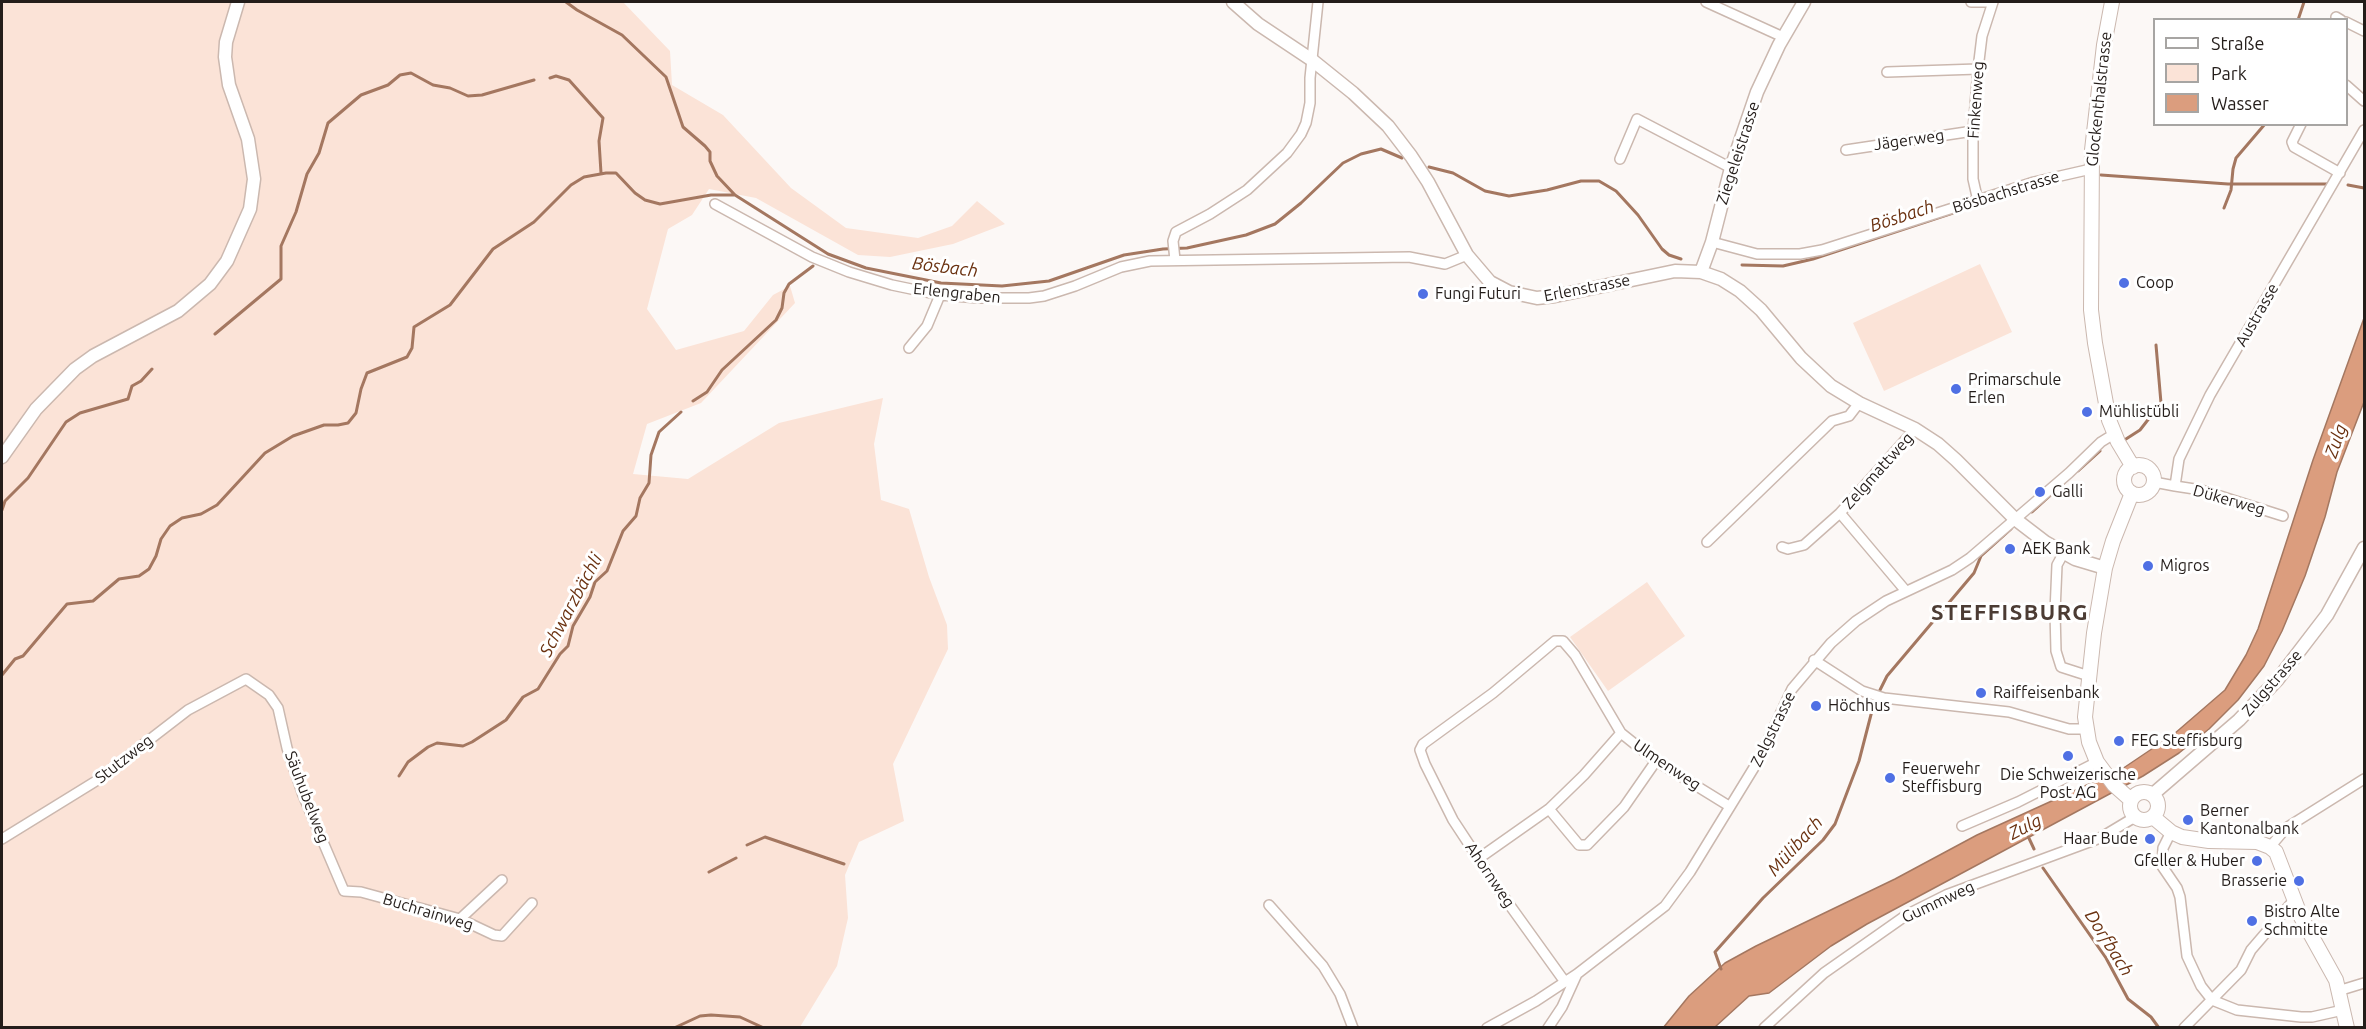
<!DOCTYPE html>
<html>
<head>
<meta charset="utf-8">
<style>
	body { margin:0 }
	#map { position:relative; width:2366px; height:1029px; overflow:hidden; background:#fcf8f6; font-family:Ubuntu,sans-serif }
	canvas { display:block }
	.frame { position:absolute; inset:0; border:3px solid #241d1a; pointer-events:none }
	.legend { position:absolute; left:2153px; top:18px; width:195px; height:108px; box-sizing:border-box; background:#fff; border:2px solid #a7a5a3; margin:0; padding:8px 10px; list-style:none; font-size:18px; color:#241d1a }
	.legend li { display:flex; align-items:center; gap:12px; height:30px }
	.legend b { width:30px; border:2px solid #a7a5a3 }
</style>
</head>
<body>
<div id="map">
<canvas width="2366" height="1029"></canvas>
<div class="frame"></div>
<ul class="legend">
<li><b style="height:8px;background:#fff"></b>Straße</li>
<li><b style="height:16px;background:#fbe3d7"></b>Park</li>
<li><b style="height:16px;background:#db9d7e"></b>Wasser</li>
</ul>
</div>
<script>
const ctx = document.querySelector('canvas').getContext('2d');
ctx.lineJoin = 'round';
function fill(path, color) {
  ctx.fillStyle = color;
  ctx.fill(path, 'evenodd');
}
function toPath(rows) {
  const path = new Path2D();
  for (const r of rows) {
    if (r.length === 3) {
      path.moveTo(r[0] + r[2], r[1]);
      path.arc(r[0], r[1], r[2], 0, 2 * Math.PI);
      continue;
    }
    path.moveTo(r[0], r[1]);
    for (let i = 2; i < r.length; i += 2) path.lineTo(r[i], r[i + 1]);
  }
  return path;
}
function strokePath(path, color, width, dash) {
  ctx.strokeStyle = color;
  ctx.lineWidth = width;
  ctx.lineCap = dash ? 'butt' : 'round';
  ctx.setLineDash(dash || []);
  ctx.stroke(path);
}
function write(font, color, halo, rows, align = 'center') {
  ctx.font = font + ' Ubuntu,sans-serif';
  ctx.lineWidth = 6;
  ctx.setLineDash([]);
  ctx.textBaseline = 'middle';
  ctx.strokeStyle = halo;
  ctx.fillStyle = color;
  for (const [text, x, y, turn = 0] of rows) {
    ctx.save();
    ctx.translate(x, y);
    ctx.rotate((+turn || 0) * Math.PI / 180);
    ctx.textAlign = isNaN(turn) ? turn : align;
    if (halo) ctx.strokeText(text, 0, 0);
    ctx.fillText(text, 0, 0);
    ctx.restore();
  }
}
fill(toPath([
	[2,2,623,2,670,51,672,85,723,115,791,188,846,228,918,238,952,226,977,201,1005,224,953,244,890,257,858,255,756,198,709,189,692,215,668,229,647,309,676,350,744,331,773,295,790,286,795,303,701,403,647,424,633,474,688,479,779,423,883,398,874,444,881,500,909,509,929,577,947,625,948,649,893,764,904,821,859,842,845,875,848,918,837,966,800,1027,2,1027],
	[1980,264,2012,332,1884,391,1853,323],
	[1647,582,1685,636,1608,691,1570,637]
]), '#fbe3d7');
const water = toPath([
	[2364,318,2364,402,2337,472,2325,517,2305,576,2282,631,2264,666,2238,700,2209,729,2179,753,2143,776,1867,924,1831,946,1769,993,1749,996,1715,1027,1663,1028,1689,996,1725,963,1756,946,1895,879,1977,835,2122,769,2174,734,2225,690,2246,655,2258,629,2313,460,2364,318]
]);
fill(water, '#db9d7e');
strokePath(water, '#a47760', 1.5);
strokePath(toPath([
	[566,2,577,10,622,35,666,77,683,127,705,146,710,152,710,161,717,176,735,195,828,254,866,268,941,283,1002,286,1049,281,1124,255,1163,249,1187,248,1246,235,1275,224,1301,203,1343,163,1361,154,1381,149,1402,158],
	[2298,20,2304,2],
	[550,78,556,76,569,80,603,118,599,141,601,173],
	[1429,167,1453,173,1485,191,1509,196,1547,190,1581,181,1599,181,1616,191,1638,215,1662,249,1669,255,1681,259],
	[2101,175,2228,184,2329,184],
	[2348,185,2364,188],
	[1983,203,2042,184],
	[2224,208,2231,190,2233,169,2236,158,2265,124],
	[1742,265,1783,266,1813,259,1956,212],
	[215,334,281,279,281,246,296,212,307,174,319,153,328,123,361,95,388,85,400,75,411,73,433,85,450,88,468,96,482,95,534,80],
	[693,401,707,392,722,370,776,320,782,308,784,293,789,284,813,266],
	[2126,439,2140,430,2161,403,2156,345],
	[2078,471,2100,451],
	[2,510,5,501,28,478,66,422,80,413,128,399,132,386,141,381,152,369],
	[2032,512,2064,483],
	[2,675,15,659,23,656,67,604,93,601,119,579,139,576,149,569,156,556,161,539,170,526,182,518,201,514,217,505,265,453,293,436,324,425,338,425,348,423,356,413,361,389,367,373,407,357,412,348,414,327,450,305,493,249,534,222,571,185,584,177,606,173,616,173,635,193,645,200,660,204,711,195,735,195],
	[1880,690,1887,676,1974,573,1981,556,2011,529],
	[399,776,408,762,428,747,437,743,463,746,472,742,506,720,523,697,538,689,560,654,568,646,573,626,590,597,595,582,607,571,623,531,636,516,640,498,649,483,651,455,659,432,681,412],
	[2027,834,2034,849],
	[747,845,765,837,844,864],
	[2043,868,2106,958,2128,999,2151,1017,2159,1028],
	[709,872,736,858],
	[1721,969,1715,952,1763,898,1823,840,1835,824,1859,761,1874,703],
	[674,1028,700,1016,711,1015,740,1017,764,1028]
]), '#a47760', 3);
const minor = toPath([
	[1706,2,1783,37],
	[1971,2,1993,2],
	[2336,17,2341,20],
	[2346,22,2364,31],
	[1887,72,1978,69],
	[2346,85,2364,101],
	[2301,124,2292,142,2294,147,2340,173],
	[1846,150,1973,131],
	[1620,159,1637,119,1731,168],
	[1978,201,1973,179,1973,131,1978,69,1982,36,1993,2],
	[715,204,812,257,849,272,892,285,940,295,979,298,1029,298,1044,296,1075,286,1121,267,1150,261,1409,257,1445,264,1467,255],
	[1712,242,1757,254,1800,254,1822,250,2034,182,2091,169],
	[1175,260,1173,241,1176,232,1210,214,1247,190,1287,153,1301,134,1306,123,1310,103,1310,78,1318,2],
	[909,348,927,326,940,295],
	[2154,482,2175,486,2179,459,2210,395,2364,130],
	[2175,486,2201,490,2283,516],
	[1707,542,1832,421,1849,416,1859,403],
	[1782,547,1788,549,1804,545,1840,513],
	[2063,554,2057,565,2055,612,2056,651,2061,667,2089,676],
	[1905,590,1840,513,1915,429],
	[1814,660,1862,691,1884,698,2009,712,2069,729,2086,729],
	[1549,809,1579,845,1587,845,1624,807,1656,761],
	[1962,826,2018,802,2097,762],
	[2171,832,2163,848,2162,866,2177,888,2180,897,2187,956,2201,986,2212,1000,2237,1010,2301,1017,2312,1017,2343,1010],
	[2,839,96,781,188,710,246,679,269,695,278,708,287,748,303,795,344,891,361,892,460,919,494,935,502,936,532,903],
	[2270,847,2286,828,2364,779],
	[1478,859,1549,809,1584,775,1621,733],
	[1269,905,1323,966,1340,994,1353,1028],
	[460,919,502,880],
	[1565,982,1501,893,1453,820,1425,764,1420,750,1423,744,1493,693,1555,641,1563,641,1575,655,1621,733,1656,761,1729,806],
	[2338,991,2364,983],
	[1487,1028,1536,1001,1577,974,1665,906,1690,872,1758,761,1792,689,1831,643,1856,621,1886,601,1952,570,1970,558,2069,473,2101,442,2114,434],
	[1548,1028,1562,1007,1577,974],
	[1764,1028,1824,973,1908,914,1946,895,2100,838,2135,817],
	[2184,1028,2241,970,2251,950,2294,900]
]);
const tertiary = toPath([
	[1233,2,1258,24,1312,60,1353,93,1388,126,1411,156,1428,182,1467,255,1490,282,1509,292,1537,298,1555,296,1675,271,1701,272,1721,279,1740,291,1761,310,1801,358,1831,386,1859,403,1915,429,1938,444,1956,460,2015,519,2045,542,2075,559,2105,568],
	[1701,272,1712,242,1731,168,1757,92,1779,45,1804,2],
	[2,457,36,409,75,369,93,356,178,311,210,284,227,261,250,209,254,179,248,139,229,85,225,57,226,42,238,2],
	[2152,795,2239,720,2278,679,2327,615,2364,548]
]);
const secondary = toPath([
	[2112,2,2104,45,2092,150,2091,310,2095,343,2109,420,2118,442,2133,467],
	[2139,480,15],
	[2144,806,14],
	[2131,800,2114,785,2097,762,2089,742,2085,717,2094,633,2105,568,2113,541,2132,493],
	[2153,817,2171,832,2182,837,2209,841,2257,842,2270,847,2276,852,2301,917,2336,980,2347,1028]
]);
strokePath(minor, '#cbb8af', 12);
strokePath(tertiary, '#cbb8af', 15);
strokePath(secondary, '#cbb8af', 16);
strokePath(minor, '#fff', 9);
strokePath(tertiary, '#fff', 12);
strokePath(secondary, '#fff', 14);
for (const [x, y, r, color] of [
	[2124,283,6,"#4f70e4"],
	[1423,294,6,"#4f70e4"],
	[1956,389,6,"#4f70e4"],
	[2087,412,6,"#4f70e4"],
	[2040,492,6,"#4f70e4"],
	[2010,549,6,"#4f70e4"],
	[2148,566,6,"#4f70e4"],
	[1981,693,6,"#4f70e4"],
	[1816,706,6,"#4f70e4"],
	[2119,741,6,"#4f70e4"],
	[2068,756,6,"#4f70e4"],
	[1890,778,6,"#4f70e4"],
	[2188,820,6,"#4f70e4"],
	[2150,839,6,"#4f70e4"],
	[2257,861,6,"#4f70e4"],
	[2299,881,6,"#4f70e4"],
	[2252,921,6,"#4f70e4"]
]) {
  const dot = new Path2D();
  dot.arc(x, y, r, 0, 2 * Math.PI);
  ctx.fillStyle = color;
  ctx.fill(dot);
  strokePath(dot, '#fff', 2);
}
write('16px', '#241d1a', '#fff', [
	["Glockenthalstrasse",2099,99,-84],
	["Finkenweg",1976,100,-86],
	["Jägerweg",1909,140,-8],
	["Ziegeleistrasse",1738,153,-72],
	["Bösbachstrasse",2006,192,-17],
	["Erlenstrasse",1587,288,-11],
	["Erlengraben",957,293,6],
	["Austrasse",2257,315,-60],
	["Zelgmattweg",1878,471,-48],
	["Dükerweg",2229,500,16],
	["Zulgstrasse",2272,683,-49],
	["Zelgstrasse",1773,729,-64],
	["Stutzweg",124,759,-38],
	["Ulmenweg",1667,765,34],
	["Säuhubelweg",307,797,69],
	["Ahornweg",1490,875,56],
	["Gummweg",1938,902,-25],
	["Buchrainweg",428,912,17]
]);
write('16px', '#241d1a', '#fff', [
	["Coop",2136,283],
	["Fungi Futuri",1435,294],
	["Primarschule",1968,380],
	["Erlen",1968,398],
	["Mühlistübli",2099,412],
	["Galli",2052,492],
	["AEK Bank",2022,549],
	["Migros",2160,566],
	["Raiffeisenbank",1993,693],
	["Höchhus",1828,706],
	["FEG Steffisburg",2131,741],
	["Feuerwehr",1902,769],
	["Steffisburg",1902,787],
	["Die Schweizerische",2068,775,"center"],
	["Post AG",2068,793,"center"],
	["Berner",2200,811],
	["Kantonalbank",2200,829],
	["Haar Bude",2138,839,"right"],
	["Gfeller & Huber",2245,861,"right"],
	["Brasserie",2287,881,"right"],
	["Bistro Alte",2264,912],
	["Schmitte",2264,930]
], 'left');
write('italic 18px', '#6b3211', '#fff', [
	["Bösbach",1902,216,-18],
	["Bösbach",945,267,7],
	["Zulg",2336,441,-71],
	["Schwarzbächli",571,605,-62],
	["Zulg",2025,827,-27],
	["Mülibach",1795,846,-48],
	["Dorfbach",2109,943,58]
]);
ctx.letterSpacing = '1.5px';
write('bold 22px', '#4c3c34', '#fff', [
	["STEFFISBURG",2010,613]
]);
ctx.letterSpacing = '0px';
</script>
</body>
</html>
